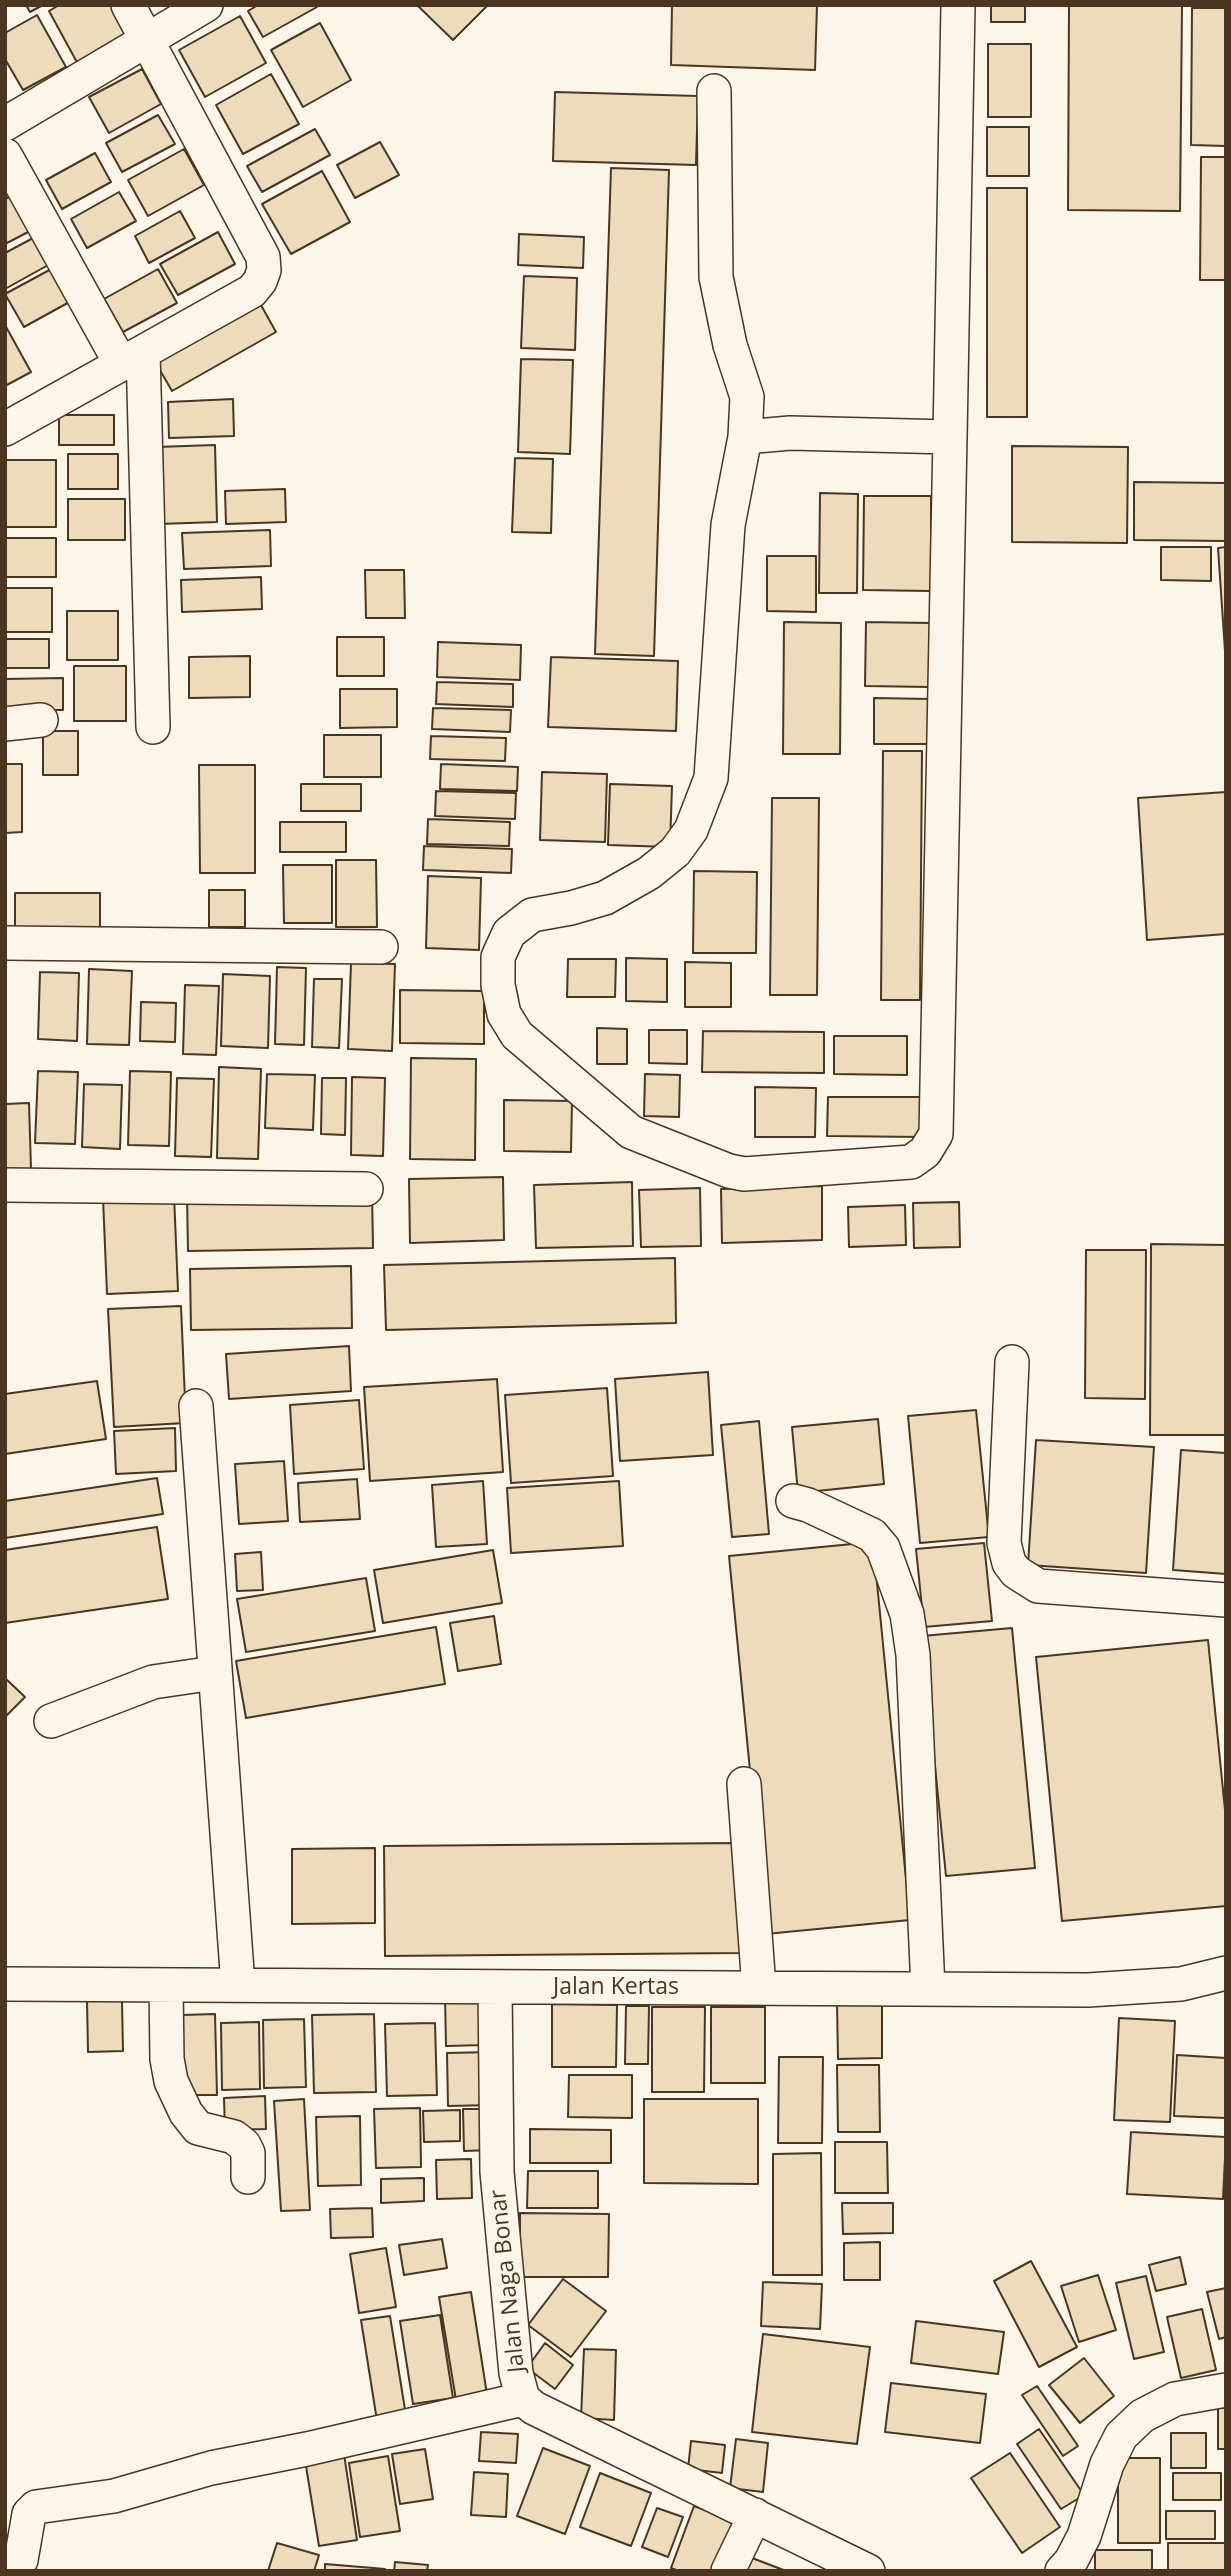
<!DOCTYPE html>
<html>
<head>
<meta charset="utf-8">
<style>
	body { margin:0 }
	#map { position:relative; width:1231px; height:2576px; overflow:hidden; background:#fbf6e9; font-family:"Open Sans",sans-serif }
	canvas { display:block }
	.frame { position:absolute; inset:0; border:7px solid #4a3520; pointer-events:none }
</style>
</head>
<body>
<div id="map">
<canvas width="1231" height="2576"></canvas>
<div class="frame"></div>
</div>
<script>
const ctx = document.querySelector('canvas').getContext('2d');
ctx.lineJoin = 'round';
function fill(path, color) {
  ctx.fillStyle = color;
  ctx.fill(path, 'evenodd');
}
function toPath(rows) {
  const path = new Path2D();
  for (const r of rows) {
    path.moveTo(r[0], r[1]);
    for (let i = 2; i < r.length; i += 2) path.lineTo(r[i], r[i + 1]);
  }
  return path;
}
function strokePath(path, color, width, dash) {
  ctx.strokeStyle = color;
  ctx.lineWidth = width;
  ctx.lineCap = dash ? 'butt' : 'round';
  ctx.setLineDash(dash || []);
  ctx.stroke(path);
}
function write(font, color, halo, rows, align = 'center') {
  ctx.font = font + ' "Open Sans",sans-serif';
  ctx.lineWidth = 5;
  ctx.setLineDash([]);
  ctx.textBaseline = 'middle';
  ctx.strokeStyle = halo;
  ctx.fillStyle = color;
  for (const [text, x, y, turn = 0] of rows) {
    ctx.save();
    ctx.translate(x, y);
    ctx.rotate((+turn || 0) * Math.PI / 180);
    ctx.textAlign = isNaN(turn) ? turn : align;
    if (halo) ctx.strokeText(text, 0, 0);
    ctx.fillText(text, 0, 0);
    ctx.restore();
  }
}
const building = toPath([
	[26,5,43,5,30,12,26,5],
	[59,5,116,5,133,37,79,66,49,11,59,5],
	[258,5,316,5,317,7,263,37,248,11,258,5],
	[417,5,488,5,453,40,417,5],
	[672,5,817,5,815,70,671,65,672,5],
	[991,5,1025,5,1025,22,991,22,991,5],
	[1069,5,1182,5,1180,211,1068,210,1069,5],
	[1192,8,1226,8,1226,146,1191,145,1192,8],
	[37,15,66,67,23,90,5,59,5,33,37,15],
	[240,16,266,63,205,97,179,50,240,16],
	[320,23,351,80,303,107,271,50,320,23],
	[988,44,1031,44,1031,117,988,117,988,44],
	[142,69,161,104,109,133,89,97,142,69],
	[271,74,299,124,243,154,216,105,271,74],
	[555,92,698,96,696,165,553,161,555,92],
	[158,115,175,144,122,172,106,143,158,115],
	[987,127,1029,127,1029,176,987,176,987,127],
	[315,129,330,155,262,192,247,166,315,129],
	[380,142,399,175,355,198,337,165,380,142],
	[184,149,204,185,148,216,128,180,184,149],
	[95,153,111,182,62,209,46,180,95,153],
	[1201,157,1226,157,1226,280,1200,280,1201,157],
	[611,168,669,170,654,656,595,654,611,168],
	[322,171,350,222,291,254,262,204,322,171],
	[987,188,1027,188,1027,417,987,417,987,188],
	[119,192,136,221,87,248,71,219,119,192],
	[15,194,34,229,5,244,5,199,15,194],
	[180,211,195,238,149,263,135,236,180,211],
	[218,232,235,264,178,295,160,264,218,232],
	[519,234,584,237,583,268,518,265,519,234],
	[35,237,50,264,5,289,5,253,35,237],
	[55,267,73,300,24,327,5,294,55,267],
	[158,269,177,303,123,332,104,299,158,269],
	[524,276,577,278,575,350,521,348,524,276],
	[257,298,276,332,172,391,153,358,257,298],
	[5,325,31,372,5,386,5,325],
	[521,359,573,360,570,454,518,452,521,359],
	[233,399,234,436,169,438,168,402,233,399],
	[59,415,114,415,114,445,59,445,59,415],
	[215,445,217,522,159,524,156,447,215,445],
	[1012,446,1128,447,1127,543,1012,542,1012,446],
	[68,454,118,454,118,489,68,489,68,454],
	[515,458,553,459,551,533,512,532,515,458],
	[5,460,56,460,56,527,5,527,5,460],
	[1134,482,1226,483,1226,541,1134,540,1134,482],
	[285,489,286,522,226,524,225,491,285,489],
	[820,493,858,494,857,593,819,593,820,493],
	[864,496,931,496,931,591,863,590,864,496],
	[68,499,125,499,125,540,68,540,68,499],
	[270,530,271,566,184,569,182,533,270,530],
	[5,538,56,538,56,577,5,577,5,538],
	[1161,547,1211,547,1211,581,1161,580,1161,547],
	[1226,547,1226,650,1225,651,1218,548,1226,547],
	[767,556,816,556,816,612,767,611,767,556],
	[365,570,404,570,405,618,366,618,365,570],
	[261,577,262,609,182,612,181,580,261,577],
	[5,588,52,588,52,632,5,632,5,588],
	[67,611,118,611,118,660,67,660,67,611],
	[784,622,841,623,840,754,783,754,784,622],
	[866,622,931,623,930,687,865,686,866,622],
	[337,637,384,637,384,676,337,676,337,637],
	[5,639,49,639,49,668,5,668,5,639],
	[438,642,521,645,520,680,437,677,438,642],
	[250,656,250,697,189,698,189,657,250,656],
	[551,657,678,661,676,731,548,727,551,657],
	[74,666,126,666,126,721,74,721,74,666],
	[63,678,63,710,5,710,5,679,63,678],
	[437,682,513,684,513,707,436,704,437,682],
	[340,689,397,689,397,727,340,728,340,689],
	[874,698,931,699,931,744,874,744,874,698],
	[433,708,511,710,510,732,432,729,433,708],
	[43,731,78,731,78,775,43,775,43,731],
	[324,735,381,735,381,777,324,777,324,735],
	[431,736,506,738,505,761,430,759,431,736],
	[883,751,922,751,920,1000,881,1000,883,751],
	[5,764,22,764,22,832,5,833,5,764],
	[441,764,518,767,517,791,440,789,441,764],
	[199,765,255,765,255,873,200,873,199,765],
	[542,772,607,774,605,842,540,840,542,772],
	[301,784,361,784,361,811,301,811,301,784],
	[610,784,672,786,670,847,608,845,610,784],
	[436,791,516,793,515,819,435,816,436,791],
	[1226,792,1226,934,1147,940,1138,798,1226,792],
	[772,798,819,798,817,995,770,995,772,798],
	[428,819,510,822,509,846,427,844,428,819],
	[280,822,346,822,346,852,280,852,280,822],
	[424,846,512,849,511,873,423,870,424,846],
	[336,860,376,860,377,927,336,927,336,860],
	[283,865,332,865,332,923,284,923,283,865],
	[694,871,757,872,756,953,693,953,694,871],
	[428,876,481,878,479,950,426,948,428,876],
	[209,890,245,890,245,927,209,927,209,890],
	[15,893,100,893,100,927,15,927,15,893],
	[626,958,667,959,667,1002,626,1001,626,958],
	[568,959,616,959,615,997,567,997,568,959],
	[685,962,731,963,731,1007,685,1007,685,962],
	[351,963,395,964,392,1051,348,1049,351,963],
	[277,967,306,968,304,1045,275,1044,277,967],
	[89,969,132,971,129,1045,87,1044,89,969],
	[40,972,79,973,77,1041,38,1039,40,972],
	[223,974,270,976,268,1048,221,1046,223,974],
	[314,979,342,979,339,1048,312,1047,314,979],
	[185,985,219,986,216,1055,183,1054,185,985],
	[400,990,484,991,484,1044,400,1043,400,990],
	[141,1002,176,1003,175,1042,140,1041,141,1002],
	[597,1028,627,1029,627,1064,597,1064,597,1028],
	[649,1030,687,1030,687,1064,649,1063,649,1030],
	[703,1031,824,1032,824,1073,702,1072,703,1031],
	[834,1036,907,1036,907,1075,834,1074,834,1036],
	[411,1058,476,1059,475,1160,410,1159,411,1058],
	[219,1067,261,1069,258,1159,217,1158,219,1067],
	[38,1071,78,1072,75,1144,35,1143,38,1071],
	[130,1071,171,1072,169,1146,128,1145,130,1071],
	[267,1074,315,1075,313,1130,265,1128,267,1074],
	[645,1074,680,1075,679,1117,644,1116,645,1074],
	[352,1077,385,1078,383,1156,351,1155,352,1077],
	[177,1078,214,1079,211,1157,175,1156,177,1078],
	[322,1078,346,1078,345,1135,321,1134,322,1078],
	[84,1084,122,1085,120,1149,82,1147,84,1084],
	[755,1087,816,1088,815,1137,755,1137,755,1087],
	[828,1097,922,1097,922,1137,827,1136,828,1097],
	[504,1100,572,1101,571,1152,504,1151,504,1100],
	[29,1103,31,1169,5,1170,5,1104,29,1103],
	[503,1177,504,1240,410,1243,409,1179,503,1177],
	[632,1182,633,1246,536,1248,534,1185,632,1182],
	[822,1186,822,1240,722,1243,721,1189,822,1186],
	[700,1188,701,1246,641,1247,639,1190,700,1188],
	[372,1192,373,1248,188,1251,187,1195,372,1192],
	[174,1195,178,1291,107,1294,103,1198,174,1195],
	[959,1202,960,1247,914,1248,913,1203,959,1202],
	[905,1205,906,1245,849,1247,848,1207,905,1205],
	[1151,1244,1226,1245,1226,1435,1150,1435,1151,1244],
	[1086,1250,1146,1250,1145,1399,1085,1398,1086,1250],
	[675,1258,676,1323,386,1330,384,1265,675,1258],
	[351,1266,352,1328,191,1330,190,1269,351,1266],
	[181,1306,186,1423,114,1427,108,1309,181,1306],
	[349,1346,351,1391,229,1399,226,1354,349,1346],
	[708,1372,713,1455,620,1461,615,1379,708,1372],
	[497,1379,503,1472,370,1481,364,1387,497,1379],
	[97,1381,106,1439,5,1454,5,1394,97,1381],
	[607,1388,613,1476,511,1483,505,1395,607,1388],
	[359,1400,364,1469,294,1474,290,1405,359,1400],
	[976,1410,989,1537,920,1543,908,1416,976,1410],
	[878,1419,884,1484,798,1493,792,1427,878,1419],
	[759,1421,769,1534,732,1537,721,1425,759,1421],
	[175,1428,176,1471,116,1474,114,1431,175,1428],
	[1036,1440,1154,1447,1146,1573,1028,1565,1036,1440],
	[1181,1450,1226,1453,1226,1574,1173,1570,1181,1450],
	[284,1461,288,1521,239,1524,235,1464,284,1461],
	[157,1478,163,1514,5,1538,5,1501,157,1478],
	[357,1479,360,1519,300,1522,298,1483,357,1479],
	[483,1481,487,1544,436,1547,432,1485,483,1481],
	[619,1481,623,1546,511,1553,507,1488,619,1481],
	[157,1527,168,1599,5,1623,5,1550,157,1527],
	[873,1542,910,1920,766,1934,729,1556,873,1542],
	[984,1543,992,1621,924,1627,916,1549,984,1543],
	[493,1550,502,1603,383,1623,374,1570,493,1550],
	[261,1552,263,1590,237,1591,235,1554,261,1552],
	[366,1578,375,1631,246,1652,237,1599,366,1578],
	[494,1616,501,1664,458,1671,450,1623,494,1616],
	[436,1627,445,1684,246,1718,236,1661,436,1627],
	[1012,1628,1035,1868,946,1876,922,1636,1012,1628],
	[1208,1640,1226,1820,1226,1906,1062,1921,1036,1657,1208,1640],
	[5,1678,25,1697,5,1717,5,1678],
	[739,1843,740,1953,385,1956,384,1846,739,1843],
	[375,1848,375,1923,292,1924,292,1849,375,1848],
	[484,1996,485,2045,446,2046,445,1997,484,1996],
	[87,2001,122,2001,123,2051,88,2052,87,2001],
	[837,2003,882,2003,882,2058,838,2059,837,2003],
	[552,2004,617,2005,616,2067,552,2067,552,2004],
	[626,2006,649,2006,648,2064,625,2064,626,2006],
	[652,2007,705,2007,704,2092,652,2092,652,2007],
	[711,2007,765,2007,765,2083,711,2083,711,2007],
	[215,2014,217,2095,184,2095,182,2015,215,2014],
	[374,2014,376,2092,314,2093,312,2015,374,2014],
	[1119,2018,1175,2021,1170,2122,1114,2120,1119,2018],
	[304,2019,306,2087,264,2088,263,2020,304,2019],
	[259,2022,260,2089,222,2090,221,2023,259,2022],
	[435,2023,437,2095,387,2096,385,2024,435,2023],
	[492,2052,493,2105,448,2106,447,2053,492,2052],
	[1177,2055,1226,2058,1226,2118,1174,2116,1177,2055],
	[779,2057,823,2057,822,2143,778,2143,779,2057],
	[837,2065,879,2065,880,2132,838,2132,837,2065],
	[569,2075,632,2075,632,2118,568,2117,569,2075],
	[265,2096,266,2129,225,2130,224,2098,265,2096],
	[304,2099,310,2210,281,2211,274,2101,304,2099],
	[644,2099,758,2099,758,2184,644,2183,644,2099],
	[420,2108,421,2167,376,2168,374,2109,420,2108],
	[463,2109,490,2109,491,2150,464,2151,463,2109],
	[460,2110,460,2141,424,2142,423,2111,460,2110],
	[360,2116,361,2185,318,2186,316,2117,360,2116],
	[530,2129,611,2130,611,2163,530,2163,530,2129],
	[1131,2132,1226,2137,1223,2199,1127,2194,1131,2132],
	[835,2142,887,2142,888,2193,835,2193,835,2142],
	[821,2153,822,2275,773,2275,773,2154,821,2153],
	[471,2159,472,2198,437,2199,436,2160,471,2159],
	[528,2171,598,2171,598,2208,527,2208,528,2171],
	[424,2178,424,2201,381,2203,381,2179,424,2178],
	[842,2203,893,2203,893,2233,843,2234,842,2203],
	[372,2208,373,2237,331,2238,330,2209,372,2208],
	[520,2213,609,2214,608,2277,520,2277,520,2213],
	[442,2239,447,2268,404,2275,399,2245,442,2239],
	[880,2242,880,2280,844,2280,844,2243,880,2242],
	[386,2248,396,2307,359,2313,350,2254,386,2248],
	[1180,2257,1186,2284,1156,2291,1149,2265,1180,2257],
	[1031,2261,1077,2347,1039,2367,994,2281,1031,2261],
	[1098,2275,1116,2330,1079,2342,1061,2286,1098,2275],
	[1146,2276,1164,2352,1134,2359,1116,2283,1146,2276],
	[563,2279,606,2311,571,2357,528,2325,563,2279],
	[763,2282,822,2284,820,2329,761,2326,763,2282],
	[1226,2288,1226,2337,1219,2339,1207,2292,1226,2288],
	[471,2292,488,2401,457,2406,439,2297,471,2292],
	[1202,2309,1216,2370,1181,2378,1167,2317,1202,2309],
	[440,2315,453,2398,413,2404,400,2321,440,2315],
	[390,2316,407,2422,378,2427,361,2320,390,2316],
	[916,2321,1004,2332,998,2374,911,2363,916,2321],
	[763,2334,870,2347,857,2444,752,2432,763,2334],
	[545,2343,573,2365,555,2389,527,2368,545,2343],
	[584,2349,616,2350,614,2420,581,2418,584,2349],
	[1084,2358,1114,2396,1080,2423,1049,2385,1084,2358],
	[891,2383,986,2394,980,2443,885,2432,891,2383],
	[1037,2386,1078,2446,1063,2456,1022,2395,1037,2386],
	[1218,2408,1226,2408,1226,2449,1218,2449,1218,2408],
	[1039,2429,1084,2495,1061,2509,1017,2444,1039,2429],
	[481,2432,518,2434,516,2463,479,2461,481,2432],
	[1171,2433,1206,2433,1206,2468,1171,2468,1171,2433],
	[736,2439,768,2443,763,2492,730,2488,736,2439],
	[691,2441,725,2445,722,2473,688,2469,691,2441],
	[543,2448,590,2466,565,2534,517,2516,543,2448],
	[425,2449,433,2499,400,2504,392,2454,425,2449],
	[1010,2453,1060,2527,1022,2553,971,2478,1010,2453],
	[344,2454,357,2540,319,2546,305,2460,344,2454],
	[388,2456,400,2531,360,2537,349,2463,388,2456],
	[1118,2458,1160,2458,1160,2543,1118,2543,1118,2458],
	[474,2472,508,2474,506,2517,471,2515,474,2472],
	[600,2473,651,2493,631,2546,580,2527,600,2473],
	[1173,2473,1221,2473,1221,2500,1173,2500,1173,2473],
	[694,2506,742,2524,724,2571,679,2571,671,2568,694,2506],
	[657,2508,683,2517,668,2557,642,2547,657,2508],
	[1166,2511,1215,2511,1215,2539,1166,2539,1166,2511],
	[277,2543,319,2555,314,2571,268,2571,277,2543],
	[1168,2543,1226,2543,1226,2571,1168,2571,1168,2543],
	[1095,2550,1152,2550,1152,2571,1095,2571,1095,2550],
	[747,2556,786,2571,742,2571,747,2556],
	[395,2562,428,2565,427,2571,394,2571,395,2562],
	[325,2564,385,2569,385,2571,325,2571,325,2564]
]);
fill(building, '#ecdcbc');
strokePath(building, '#4a3520', 2);
const minor = toPath([
	[714,91,716,277,730,345,747,397,745,437],
	[5,124,206,5],
	[5,155,121,364],
	[143,352,153,727],
	[5,429,252,291,260,281,264,270,263,257,128,5],
	[950,437,790,433,745,437,728,525,711,778,691,830,675,852,649,873,605,898,571,908,532,915,509,933,498,957,498,985,504,1014,517,1035,631,1132,729,1171,744,1174,911,1162,925,1152,936,1134,950,437,958,5],
	[5,724,41,720],
	[5,943,381,947],
	[5,1185,366,1189],
	[1012,1362,1004,1543,1009,1563,1016,1572,1038,1586,1226,1600],
	[196,1406,238,1985],
	[793,1501,808,1505,872,1535,883,1548,907,1614,913,1655,928,1989],
	[51,1721,153,1682,214,1673],
	[744,1784,759,1988],
	[5,1984,1088,1990,1181,1984,1226,1973],
	[166,1985,167,2059,171,2081,186,2113,198,2128,234,2137,244,2145,248,2153,248,2177],
	[495,1987,497,2172,516,2373,523,2399,534,2408,868,2571],
	[5,2567,12,2567,21,2560,29,2514,36,2507,114,2496,211,2468,307,2449,523,2399],
	[728,2571,755,2515],
	[1062,2571,1071,2561,1084,2536,1107,2464,1121,2436,1142,2416,1175,2399,1226,2390]
]);
strokePath(minor, '#4a3520', 36);
strokePath(minor, '#fbf6e9', 33);
write('23px', '#4a3520', '#fbf6e9', [
	["Jalan Kertas",616,1987],
	["Jalan Naga Bonar",508,2281,-96]
]);
</script>
</body>
</html>
